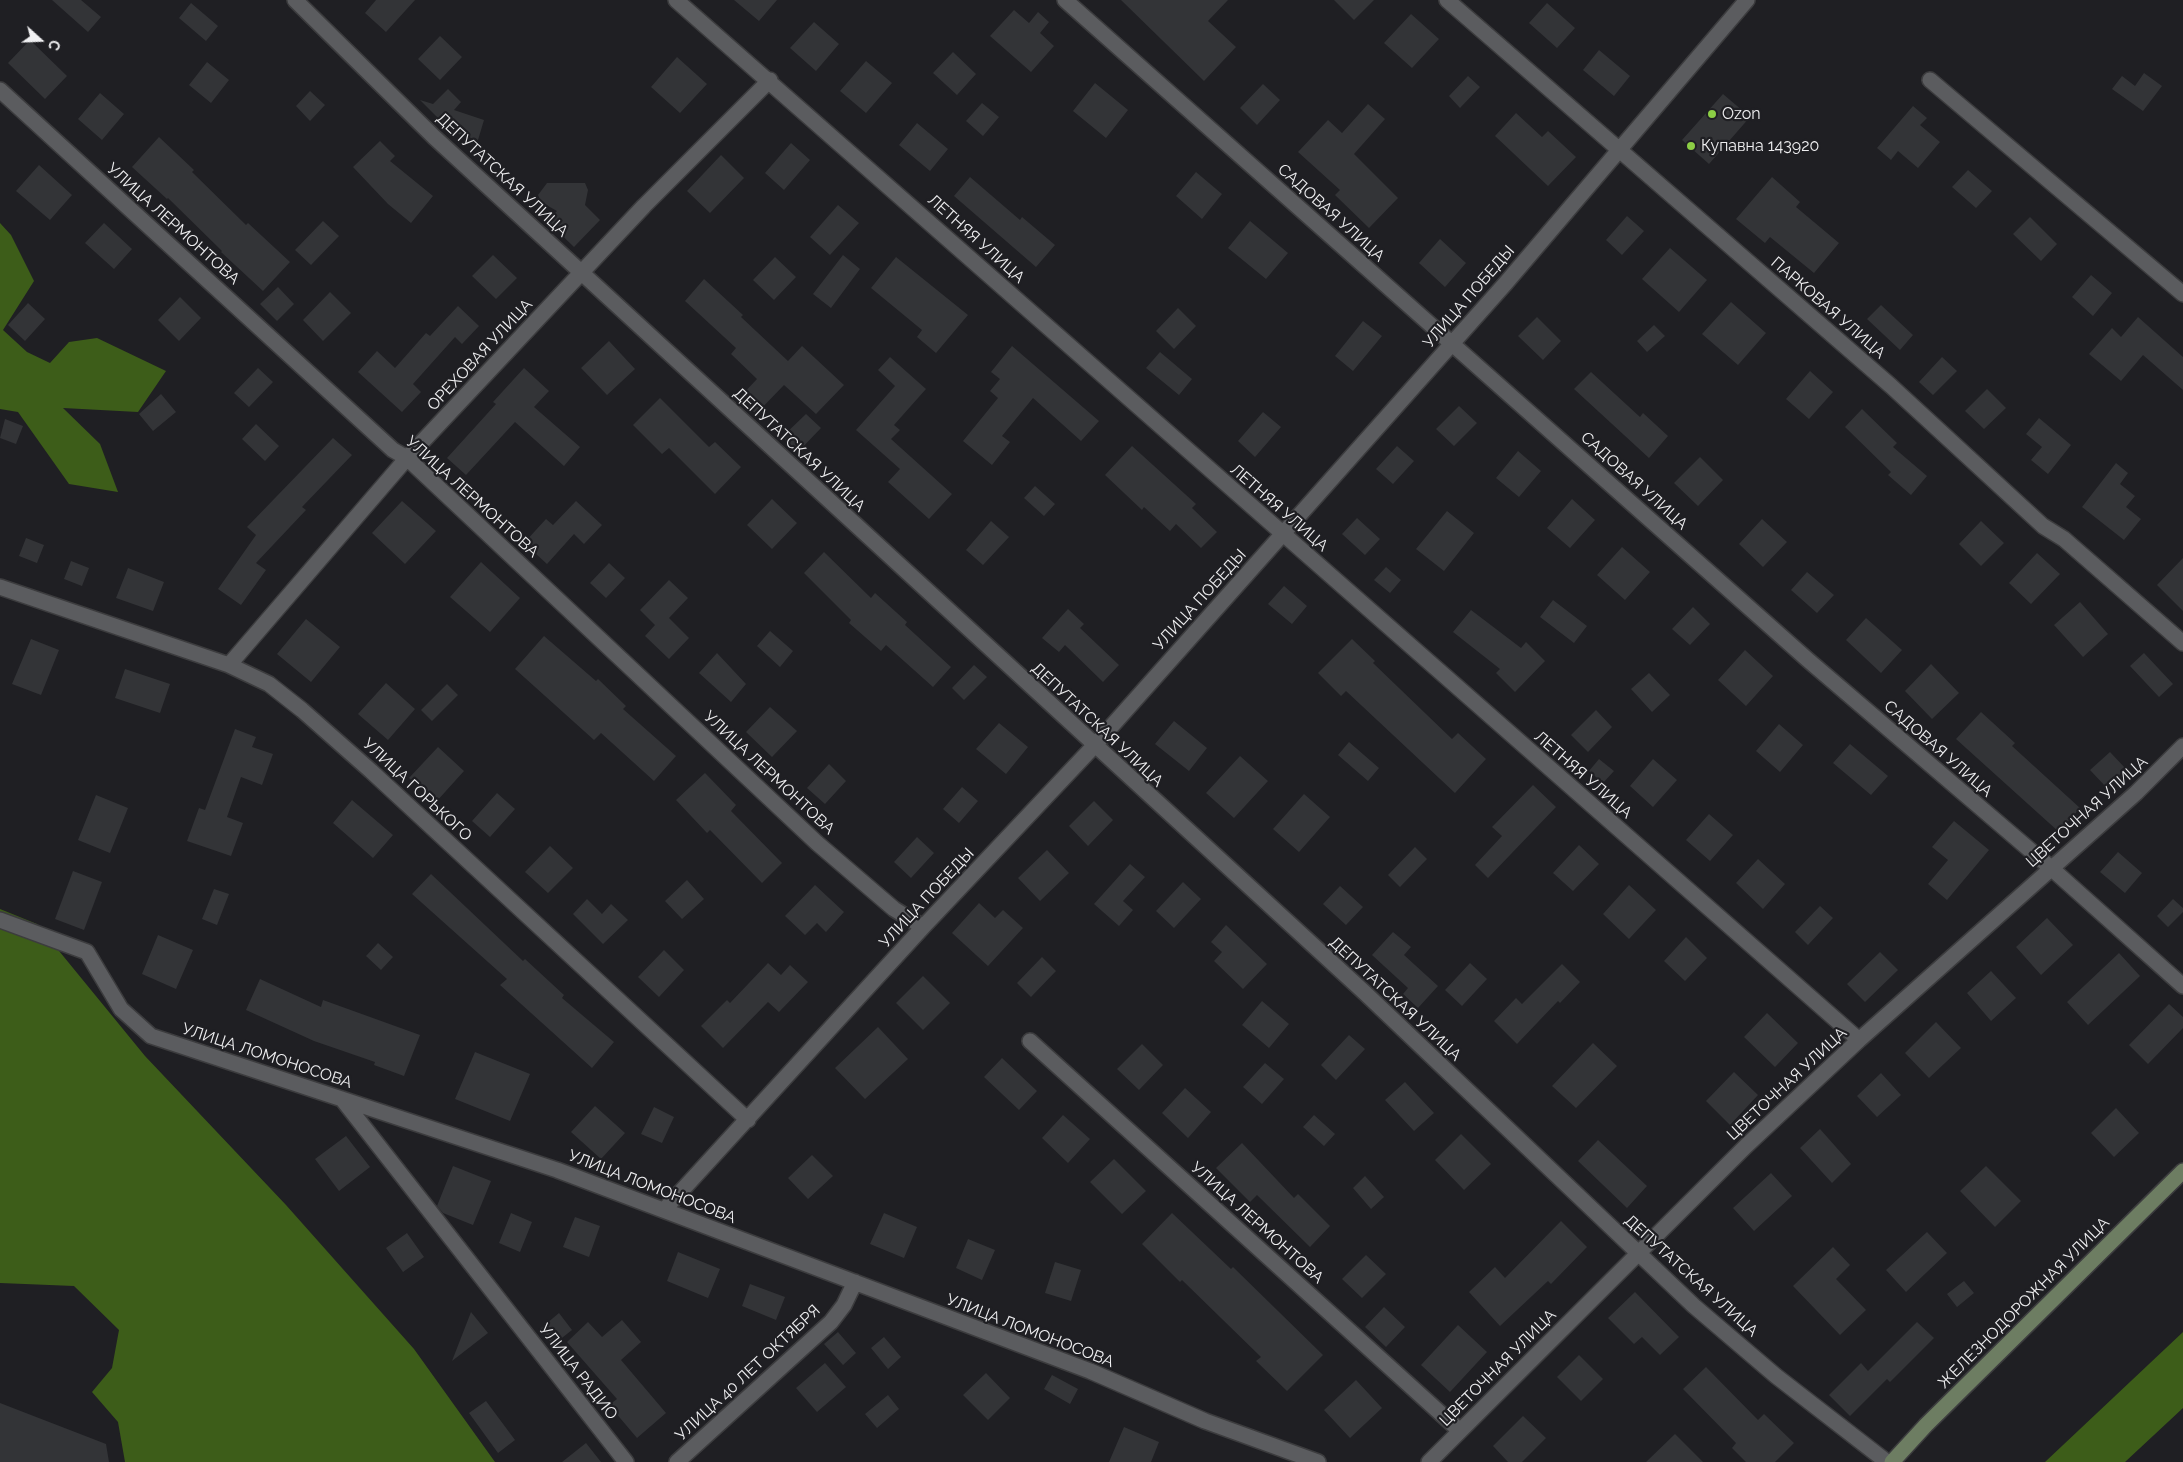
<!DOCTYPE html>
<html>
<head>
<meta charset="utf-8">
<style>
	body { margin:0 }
	#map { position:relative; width:2183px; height:1462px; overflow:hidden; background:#1f1f23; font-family:Raleway,sans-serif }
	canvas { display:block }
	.north { position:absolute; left:15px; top:15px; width:50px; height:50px; -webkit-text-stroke:4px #1f1f23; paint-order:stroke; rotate:110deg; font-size:14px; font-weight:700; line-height:20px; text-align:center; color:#efeff1 }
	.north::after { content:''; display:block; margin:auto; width:18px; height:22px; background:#efeff1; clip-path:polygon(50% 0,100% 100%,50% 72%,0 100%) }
</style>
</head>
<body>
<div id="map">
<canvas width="2183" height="1462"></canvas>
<div class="north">С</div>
</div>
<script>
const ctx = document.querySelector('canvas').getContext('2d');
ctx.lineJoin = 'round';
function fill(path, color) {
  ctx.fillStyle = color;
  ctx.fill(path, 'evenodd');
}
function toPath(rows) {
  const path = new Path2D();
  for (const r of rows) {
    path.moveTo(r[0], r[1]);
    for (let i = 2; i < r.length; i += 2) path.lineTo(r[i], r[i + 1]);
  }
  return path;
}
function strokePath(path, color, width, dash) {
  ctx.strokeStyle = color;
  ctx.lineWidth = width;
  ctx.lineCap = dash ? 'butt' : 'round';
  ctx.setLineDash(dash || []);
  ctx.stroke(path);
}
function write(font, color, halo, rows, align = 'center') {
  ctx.font = font + ' Raleway,sans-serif';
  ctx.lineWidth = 4.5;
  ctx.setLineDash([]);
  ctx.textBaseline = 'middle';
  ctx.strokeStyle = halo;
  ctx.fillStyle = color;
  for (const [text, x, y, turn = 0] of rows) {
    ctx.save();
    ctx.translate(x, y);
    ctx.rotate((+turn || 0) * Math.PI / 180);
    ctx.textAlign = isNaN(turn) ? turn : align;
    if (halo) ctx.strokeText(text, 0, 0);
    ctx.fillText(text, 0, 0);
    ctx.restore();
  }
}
fill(toPath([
	[0,223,11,235,34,281,3,330,27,352,50,363,69,342,97,338,166,371,138,412,63,408,100,444,118,492,69,484,18,412,0,409],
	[0,909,37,924,145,1056,286,1205,414,1349,495,1462,125,1462,118,1422,92,1392,112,1368,119,1330,74,1286,0,1283],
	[2183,1332,2183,1408,2125,1462,2045,1462]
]), '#3d5d19');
fill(toPath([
	[52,0,81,0,101,17,88,32],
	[376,0,415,0,386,32,365,13],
	[734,0,777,0,759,21],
	[1121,0,1228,0,1208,21,1236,47,1204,81],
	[1334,0,1374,0,1354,20],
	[191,3,218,26,206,41,179,18],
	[1547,3,1575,28,1557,48,1529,23],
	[1014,10,1029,23,1038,12,1049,22,1040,33,1054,46,1031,72,990,36],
	[1411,14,1439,39,1412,68,1384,43],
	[814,22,839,44,816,71,790,48],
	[440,36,462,57,440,80,418,59],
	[30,40,67,76,45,99,8,63],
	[1599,50,1630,76,1614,96,1583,70],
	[953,52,976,74,957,95,933,73],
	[677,57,707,84,680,113,651,87],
	[866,61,892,83,866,113,840,91],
	[207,62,229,80,211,103,189,85],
	[2144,73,2162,86,2143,111,2112,89,2122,76,2135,86],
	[1468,76,1480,87,1460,108,1449,96],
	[1095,83,1128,110,1106,138,1073,111],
	[1263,84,1280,100,1257,125,1240,108],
	[448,89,461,102,454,110,484,120,478,140,452,132,420,100,433,104],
	[310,91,325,105,310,121,296,106],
	[100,93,124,114,102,140,78,119],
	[1723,94,1750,117,1709,164,1682,140],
	[982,103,999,117,983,136,966,121],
	[1368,104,1385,119,1354,154,1398,198,1369,228,1335,195,1340,190,1298,152,1328,120,1342,133],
	[1913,106,1927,118,1920,125,1940,142,1918,168,1898,151,1891,160,1877,148],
	[1516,113,1542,137,1548,131,1576,157,1548,186,1495,136],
	[917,123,948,149,930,171,899,145],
	[159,137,194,170,192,172,246,225,248,223,290,262,263,291,221,252,222,251,168,198,167,199,132,167],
	[380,141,395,156,390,161,433,196,411,223,388,204,353,167],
	[791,143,810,160,784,190,765,173],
	[721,155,744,178,710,213,687,191],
	[39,165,72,195,50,220,16,191],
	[1968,170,1992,191,1976,208,1952,187],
	[1196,172,1222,194,1202,219,1176,196],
	[970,177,1020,220,1022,217,1055,245,1036,267,954,196],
	[1772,177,1800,202,1796,207,1839,243,1814,273,1770,237,1765,243,1736,219],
	[547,183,585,183,588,190,585,205,600,220,574,247,547,221,557,211,541,202,538,195],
	[838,205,859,223,830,255,810,237],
	[1627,216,1644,231,1622,255,1606,240],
	[2030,217,2057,244,2041,261,2013,234],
	[323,221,339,236,311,265,295,250],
	[1250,221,1288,253,1266,279,1228,248],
	[104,223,132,249,114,269,85,243],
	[1440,239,1466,263,1445,287,1419,263],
	[1670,248,1707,280,1679,312,1642,279],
	[493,255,517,278,496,299,472,276],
	[843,255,860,269,831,308,813,294],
	[775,257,796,277,774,300,753,280],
	[896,257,968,315,936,353,917,337,922,330,871,288],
	[2091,275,2112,293,2093,316,2072,297],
	[704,279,743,315,741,317,788,361,802,346,844,385,816,414,784,385,756,414,739,398,757,379,731,354,736,348,685,301],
	[278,287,294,304,277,321,260,304],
	[330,292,351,313,323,341,303,320],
	[180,297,201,318,179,341,158,320],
	[1731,302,1766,333,1738,365,1702,334],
	[28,303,45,319,25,341,8,325],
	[1881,305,1913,335,1900,350,1867,319],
	[458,306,479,326,462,344,455,337,413,384,421,392,402,412,358,372,377,351,395,368,426,333,430,336],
	[1178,308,1196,326,1174,349,1156,331],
	[1537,317,1561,341,1543,360,1518,336],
	[2138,317,2183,357,2183,390,2143,355,2121,381,2089,354,2112,328,2121,337],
	[1363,321,1382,336,1353,371,1335,356],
	[1654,325,1665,336,1647,352,1637,341],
	[609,341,635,369,607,395,581,368],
	[1012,346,1099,421,1081,441,1033,398,1002,436,1010,442,992,465,963,441,998,398,990,391,1000,379,991,372],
	[1160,352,1192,379,1179,395,1146,368],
	[890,357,926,389,894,425,900,430,891,439,952,494,929,519,888,482,900,469,856,430,895,386,878,370],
	[1942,357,1957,371,1933,395,1919,382],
	[258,368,273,382,249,407,234,393],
	[524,368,549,391,534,407,580,447,564,466,515,422,466,475,447,458,496,404,493,402],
	[1810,371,1833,392,1809,419,1786,399],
	[1591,372,1640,417,1643,413,1668,436,1649,458,1574,389],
	[1987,389,2006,408,1984,429,1965,411],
	[161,394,176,412,153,431,139,414],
	[660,398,709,447,715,442,741,467,715,494,669,448,662,454,633,425],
	[1459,406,1477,423,1454,446,1436,429],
	[1862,409,1897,443,1893,447,1927,476,1911,495,1888,475,1891,472,1845,427],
	[1263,412,1281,427,1255,457,1238,441],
	[806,414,821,428,798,452,782,437],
	[2039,418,2071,445,2048,474,2031,460,2042,447,2026,434],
	[5,419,23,426,16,444,0,438],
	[256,424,279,446,265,461,242,439],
	[333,438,352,455,302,507,306,510,256,563,266,570,241,605,218,589,256,535,247,527],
	[1132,446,1196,504,1192,508,1217,532,1201,548,1176,524,1170,531,1144,507,1142,510,1105,475],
	[1397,446,1414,461,1393,484,1376,469],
	[1518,451,1541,471,1519,497,1496,478],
	[1700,457,1723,480,1698,506,1674,483],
	[2116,463,2128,473,2120,484,2135,496,2126,507,2141,519,2124,540,2082,507],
	[1035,486,1055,504,1044,516,1024,498],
	[772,499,797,523,772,549,747,525],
	[1572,499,1595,520,1570,548,1547,528],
	[402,501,436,531,405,564,372,533],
	[576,501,602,525,584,544,574,534,547,564,524,543,546,519,553,525],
	[1447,511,1474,533,1444,571,1416,549],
	[1357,518,1380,539,1365,555,1342,534],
	[1762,519,1787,542,1763,567,1739,544],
	[991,521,1009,537,983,565,966,550],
	[1981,521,2004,543,1981,566,1959,544],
	[26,538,44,545,37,563,19,556],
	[1622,547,1650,572,1625,600,1597,575],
	[824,552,871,598,875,593,907,622,905,625,951,667,933,687,886,645,881,651,849,623,851,620,804,573],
	[2037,553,2060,574,2031,604,2009,583],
	[2183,558,2183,611,2157,585],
	[71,561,89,568,82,586,64,579],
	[481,562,520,598,490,632,450,597],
	[609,563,625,578,606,598,590,583],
	[1386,567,1401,580,1390,593,1374,580],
	[128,568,164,582,153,611,116,598],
	[1807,572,1834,595,1817,613,1791,590],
	[669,580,688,598,669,618,689,638,669,659,645,636,655,625,640,610],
	[1284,586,1307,606,1292,624,1268,604],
	[1553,600,1587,626,1574,643,1540,617],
	[2080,602,2108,634,2083,657,2054,625],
	[1693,607,1710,624,1690,645,1672,629],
	[1068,609,1084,624,1080,628,1119,665,1103,682,1065,645,1059,652,1042,638],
	[1471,610,1521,648,1526,642,1545,661,1515,692,1496,673,1500,669,1453,632],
	[1866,618,1902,650,1881,673,1846,640],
	[306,619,340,647,311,682,277,654],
	[770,631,793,651,780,667,757,646],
	[544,636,596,681,598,679,626,706,623,709,676,756,654,781,601,733,594,740,515,669],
	[31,639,59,650,41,695,12,684],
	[1352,639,1375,661,1373,663,1452,739,1458,733,1486,759,1455,793,1346,691,1341,696,1318,673],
	[1745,650,1773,676,1746,706,1718,680],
	[717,653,746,684,731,702,699,673],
	[2144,653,2173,684,2159,697,2130,666],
	[1931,664,1959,693,1932,719,1905,691],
	[974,665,987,677,964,700,952,688],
	[125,669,170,684,160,713,115,698],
	[1649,673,1670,695,1652,712,1631,689],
	[386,683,415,709,388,740,358,714],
	[447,684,458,695,432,721,421,710],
	[770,707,797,731,772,757,746,732],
	[1596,710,1612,727,1588,752,1571,735],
	[1981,712,2015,743,2012,746,2080,808,2059,832,1956,739],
	[1174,721,1207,748,1189,771,1155,744],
	[999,723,1028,747,1006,774,976,749],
	[1779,724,1803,745,1780,772,1756,751],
	[235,729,256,737,252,747,273,754,262,785,241,777,227,817,243,823,231,856,187,841,199,808,205,810],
	[1349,742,1379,768,1368,781,1338,755],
	[1850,744,1888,776,1871,795,1833,763],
	[438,747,464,771,436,802,409,778],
	[2110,752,2126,769,2106,787,2090,770],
	[1240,756,1268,781,1234,818,1206,793],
	[1599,759,1614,771,1603,783,1589,771],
	[1653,759,1677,780,1653,807,1630,786],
	[829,764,846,781,825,804,807,788],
	[705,773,736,805,731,811,782,863,762,883,710,830,707,833,676,800],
	[1533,785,1556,807,1488,878,1475,865,1502,836,1492,827],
	[962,787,978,801,959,823,943,809],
	[497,793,515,809,490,837,472,821],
	[1304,794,1330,817,1299,852,1273,829],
	[96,795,128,808,110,853,78,840],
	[352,800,393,835,373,858,333,823],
	[1094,801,1113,820,1088,846,1069,826],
	[1709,814,1733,835,1710,861,1686,840],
	[1954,821,1989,850,1947,900,1928,884,1948,860,1932,847],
	[917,837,934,853,911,878,894,862],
	[1579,845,1599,864,1573,891,1553,873],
	[550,846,573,868,548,893,525,872],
	[1415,847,1427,859,1400,887,1388,875],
	[1047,850,1069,873,1040,901,1018,878],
	[2118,852,2142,873,2125,893,2100,872],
	[1758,859,1785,884,1763,909,1736,883],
	[1130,864,1145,877,1123,901,1133,910,1119,926,1094,904],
	[73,871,102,882,84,930,55,919],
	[431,874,523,961,525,959,564,995,562,998,614,1042,592,1068,500,985,507,979,412,894],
	[687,880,704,899,682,919,665,901],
	[1183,882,1201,899,1174,928,1156,911],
	[815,885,844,912,826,932,817,923,805,935,785,916],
	[1629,885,1656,910,1629,939,1603,914],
	[1340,886,1363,907,1346,925,1323,904],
	[214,889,229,894,217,925,202,919],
	[587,899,602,914,611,904,628,920,603,944,573,914],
	[2173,899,2183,908,2183,912,2168,927,2157,916],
	[979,903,995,918,1003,910,1023,928,988,966,952,933],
	[1820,906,1833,918,1808,945,1795,932],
	[2047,918,2073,945,2041,975,2016,947],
	[1226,925,1267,964,1243,989,1214,961,1222,952,1211,942],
	[1393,932,1411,947,1404,955,1438,986,1418,1008,1403,994,1408,988,1372,955],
	[158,935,193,950,176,989,142,974],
	[1686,937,1707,958,1685,981,1664,961],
	[378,943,393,957,381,970,366,956],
	[664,950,684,970,659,997,638,977],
	[1880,952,1898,970,1865,1002,1847,984],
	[2119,953,2140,976,2088,1025,2067,1002],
	[1042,957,1056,971,1031,997,1017,983],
	[768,963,781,975,790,965,808,982,779,1012,768,1002,723,1048,701,1026,727,1000,730,1003],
	[1470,963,1487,979,1462,1006,1445,990],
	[1562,964,1580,982,1560,1003,1558,1001,1517,1044,1494,1021,1516,998,1522,1004],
	[1991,971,2016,998,1991,1021,1967,993],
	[923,976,950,1003,923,1030,896,1003],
	[260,979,321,1007,323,1000,420,1035,404,1076,374,1065,375,1062,314,1041,246,1010],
	[1262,1001,1289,1024,1269,1048,1242,1025],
	[2169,1004,2183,1017,2183,1028,2148,1064,2129,1045],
	[1767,1013,1798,1043,1775,1067,1744,1037],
	[1936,1022,1961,1048,1929,1078,1905,1053],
	[878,1027,908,1059,865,1099,835,1068],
	[1349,1035,1365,1049,1336,1080,1321,1065],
	[1593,1043,1617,1066,1576,1108,1552,1086],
	[1142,1044,1163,1065,1139,1090,1117,1069],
	[475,1052,530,1074,510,1121,455,1099],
	[1002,1058,1037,1091,1019,1110,984,1077],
	[1265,1063,1284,1079,1262,1104,1243,1087],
	[1734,1072,1758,1095,1730,1125,1706,1101],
	[1881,1073,1901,1095,1877,1117,1857,1096],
	[1405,1082,1434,1113,1414,1131,1385,1100],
	[1185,1088,1211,1112,1188,1138,1162,1113],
	[595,1106,625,1133,601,1159,571,1132],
	[654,1107,674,1117,662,1143,641,1134],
	[2116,1108,2139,1133,2114,1157,2091,1133],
	[1063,1115,1090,1139,1068,1163,1042,1138],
	[1314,1115,1335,1134,1324,1146,1303,1127],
	[1820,1129,1851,1164,1832,1183,1800,1148],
	[1461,1134,1491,1164,1464,1190,1435,1160],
	[346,1136,370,1167,339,1191,315,1159],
	[1598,1140,1647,1186,1627,1208,1578,1161],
	[1242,1143,1294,1198,1298,1194,1330,1226,1310,1247,1257,1195,1250,1202,1216,1168],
	[812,1155,833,1176,808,1199,788,1178],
	[1114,1159,1146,1191,1122,1214,1090,1182],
	[453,1166,491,1181,473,1225,443,1213,437,1206],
	[1986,1166,2021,1201,1995,1227,1960,1191],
	[1771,1173,1792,1196,1754,1231,1733,1208],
	[1365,1176,1384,1197,1371,1209,1353,1188],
	[511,1213,532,1222,520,1252,499,1243],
	[884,1213,917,1227,904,1258,870,1244],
	[1172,1213,1231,1269,1233,1267,1323,1355,1287,1391,1256,1361,1261,1357,1182,1280,1180,1282,1142,1244],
	[575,1217,600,1226,589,1257,563,1247],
	[1561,1221,1587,1247,1551,1284,1548,1281,1500,1326,1469,1292,1495,1267,1505,1278],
	[1927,1232,1947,1253,1906,1292,1886,1270],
	[407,1233,424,1257,403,1272,386,1248],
	[968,1239,995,1250,982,1280,956,1268],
	[1833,1247,1850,1265,1836,1279,1866,1310,1840,1335,1793,1286],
	[678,1252,720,1269,708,1298,667,1281],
	[1366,1255,1386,1274,1362,1298,1342,1279],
	[1055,1262,1081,1270,1071,1301,1045,1293],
	[1964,1281,1974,1293,1957,1307,1947,1294],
	[750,1284,785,1297,776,1320,742,1306],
	[1635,1292,1679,1337,1660,1355,1642,1337,1634,1344,1608,1318],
	[1384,1307,1405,1327,1386,1347,1365,1327],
	[471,1312,488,1333,452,1361],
	[559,1313,572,1330,553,1345,540,1329],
	[622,1320,641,1342,621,1360,666,1413,637,1438,609,1405,617,1399,567,1342,588,1322,602,1337],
	[1917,1322,1934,1338,1890,1382,1887,1379,1850,1416,1829,1395,1861,1363,1868,1371],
	[1458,1325,1487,1352,1450,1392,1421,1365],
	[838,1332,856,1353,843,1365,824,1344],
	[884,1337,901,1357,888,1369,871,1348],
	[1579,1355,1603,1379,1581,1401,1557,1377],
	[825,1363,846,1387,817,1412,796,1388],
	[1706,1367,1758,1420,1764,1414,1794,1443,1775,1462,1746,1462,1732,1448,1736,1443,1683,1389],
	[986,1373,1010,1398,988,1420,963,1395],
	[1052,1375,1078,1389,1070,1404,1044,1389],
	[1356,1380,1382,1408,1350,1438,1324,1410],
	[888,1395,899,1409,877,1428,865,1414],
	[486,1401,515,1440,498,1453,469,1413],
	[0,1403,106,1444,109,1462,0,1462],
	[1523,1416,1546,1438,1522,1462,1508,1462,1493,1446],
	[1124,1427,1159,1442,1151,1462,1109,1462],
	[1675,1434,1703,1462,1646,1462],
	[586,1443,601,1462,562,1462]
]), '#333437');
const street = toPath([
	[295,0,434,137,1364,992,1694,1306,1776,1376,1887,1462],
	[676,0,1859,1040],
	[1065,0,1808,660,2051,868,2183,986],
	[1447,0,1891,386,2043,526,2064,539,2183,643],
	[1930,80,2183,294],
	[0,90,393,450,407,458,817,843,894,909,923,927],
	[0,587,229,665,269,684,302,710,371,771,748,1120],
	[229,665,407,458,644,206,770,80],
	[0,920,87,952,121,1009,151,1036,557,1170,1090,1371,1205,1421,1318,1462],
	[1030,1041,1460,1431],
	[342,1099,626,1462],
	[664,1210,923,927,1094,746,1505,284,1747,0],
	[677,1462,831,1322,844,1305,855,1282],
	[1429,1462,1746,1146,1859,1040,2136,793,2183,746]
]);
const secondary = toPath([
	[1892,1462,1926,1425,2183,1171]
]);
strokePath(street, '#3c3c3e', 18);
strokePath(secondary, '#3c3c3e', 18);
strokePath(street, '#5b5c5f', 15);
strokePath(secondary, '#6d7d62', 15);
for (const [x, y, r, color] of [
	[1712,114,5,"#8cce45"],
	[1691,146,5,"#8cce45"]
]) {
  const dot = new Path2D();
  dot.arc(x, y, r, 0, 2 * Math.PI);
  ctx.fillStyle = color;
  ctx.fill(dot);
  strokePath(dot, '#1f1f23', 2);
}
write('16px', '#efeff1', '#1f1f23', [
	["Ozon",1722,114],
	["Купавна 143920",1701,146]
], 'left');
write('16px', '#efeff1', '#1f1f23', [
	["ДЕПУТАТСКАЯ УЛИЦА",502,175,43],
	["САДОВАЯ УЛИЦА",1331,213,42],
	["УЛИЦА ЛЕРМОНТОВА",173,224,42],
	["ЛЕТНЯЯ УЛИЦА",976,239,42],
	["УЛИЦА ПОБЕДЫ",1469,297,-49],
	["ПАРКОВАЯ УЛИЦА",1828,308,41],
	["ОРЕХОВАЯ УЛИЦА",480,355,-47],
	["ДЕПУТАТСКАЯ УЛИЦА",799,450,43],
	["САДОВАЯ УЛИЦА",1634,481,42],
	["УЛИЦА ЛЕРМОНТОВА",472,497,42],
	["ЛЕТНЯЯ УЛИЦА",1279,508,41],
	["УЛИЦА ПОБЕДЫ",1200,600,-48],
	["ДЕПУТАТСКАЯ УЛИЦА",1097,725,43],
	["САДОВАЯ УЛИЦА",1938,749,41],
	["УЛИЦА ЛЕРМОНТОВА",769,773,43],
	["ЛЕТНЯЯ УЛИЦА",1583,775,41],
	["УЛИЦА ГОРЬКОГО",417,790,43],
	["ЦВЕТОЧНАЯ УЛИЦА",2087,812,-42],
	["УЛИЦА ПОБЕДЫ",927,898,-47],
	["ДЕПУТАТСКАЯ УЛИЦА",1395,999,43],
	["УЛИЦА ЛОМОНОСОВА",267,1056,18],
	["ЦВЕТОЧНАЯ УЛИЦА",1787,1084,-43],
	["УЛИЦА ЛОМОНОСОВА",652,1187,21],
	["УЛИЦА ЛЕРМОНТОВА",1257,1223,42],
	["ДЕПУТАТСКАЯ УЛИЦА",1691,1276,42],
	["ЖЕЛЕЗНОДОРОЖНАЯ УЛИЦА",2024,1303,-45],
	["УЛИЦА ЛОМОНОСОВА",1030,1331,21],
	["ЦВЕТОЧНАЯ УЛИЦА",1498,1368,-45],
	["УЛИЦА РАДИО",578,1372,52],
	["УЛИЦА 40 ЛЕТ ОКТЯБРЯ",748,1373,-43]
]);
</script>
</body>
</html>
